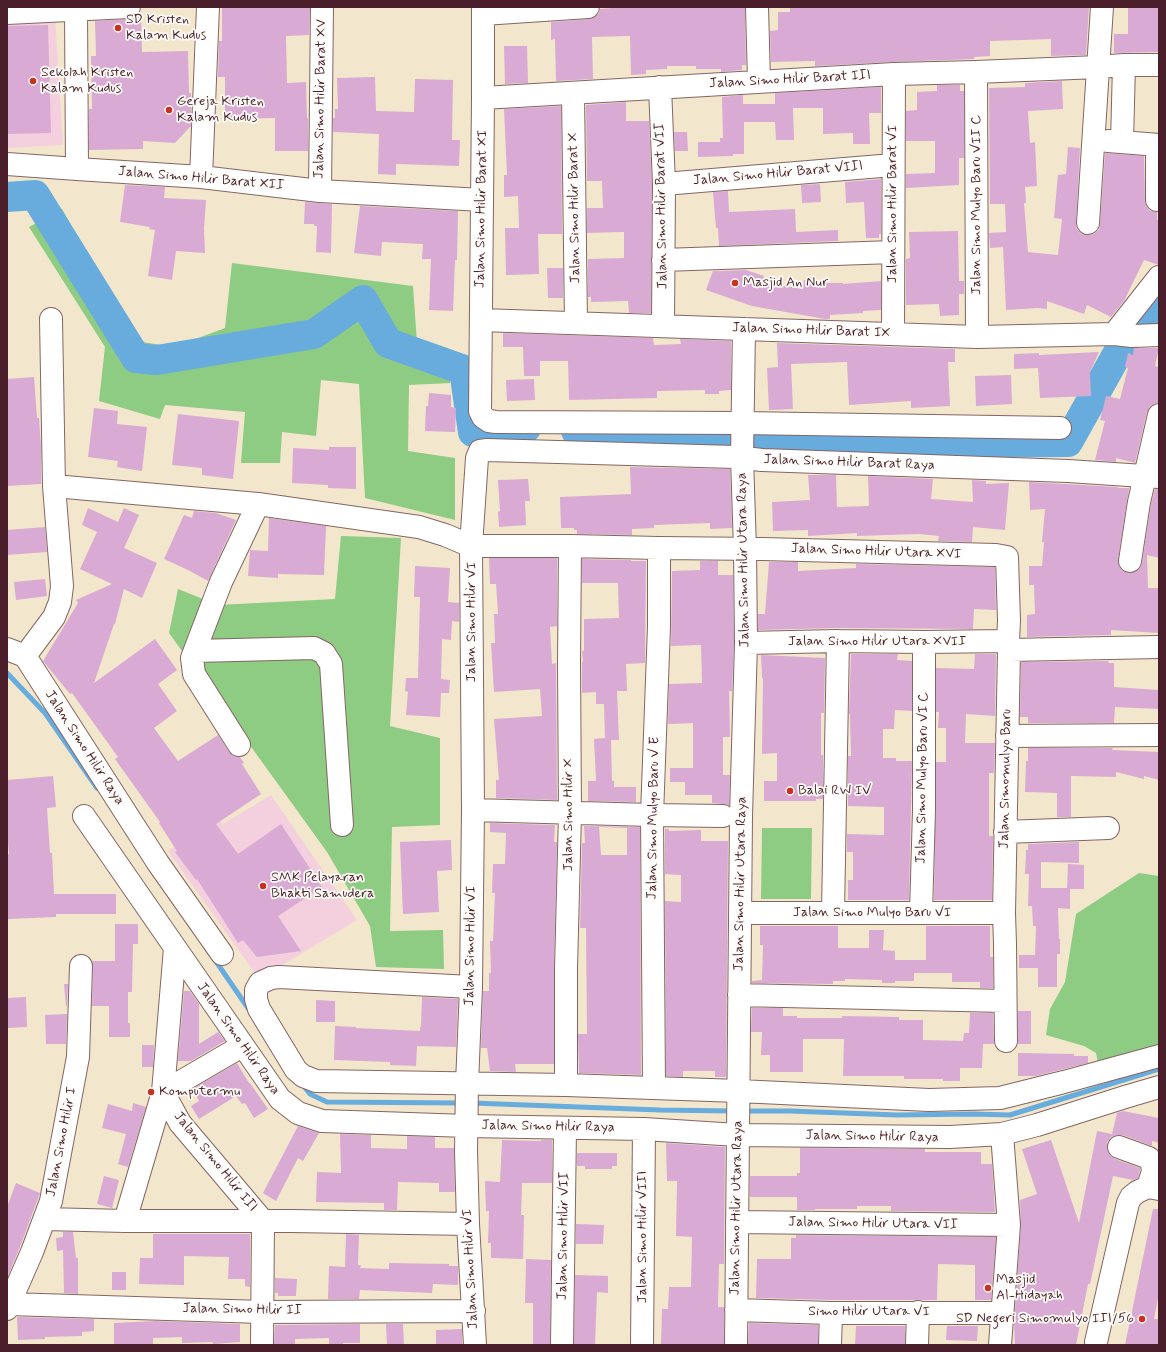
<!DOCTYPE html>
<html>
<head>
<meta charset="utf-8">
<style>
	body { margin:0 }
	#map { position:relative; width:1166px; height:1352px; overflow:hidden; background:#f2e7cc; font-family:Mynerve,sans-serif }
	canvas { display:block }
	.frame { position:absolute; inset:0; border:8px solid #4a1f2b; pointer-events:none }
</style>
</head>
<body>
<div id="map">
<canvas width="1166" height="1352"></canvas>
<div class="frame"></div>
</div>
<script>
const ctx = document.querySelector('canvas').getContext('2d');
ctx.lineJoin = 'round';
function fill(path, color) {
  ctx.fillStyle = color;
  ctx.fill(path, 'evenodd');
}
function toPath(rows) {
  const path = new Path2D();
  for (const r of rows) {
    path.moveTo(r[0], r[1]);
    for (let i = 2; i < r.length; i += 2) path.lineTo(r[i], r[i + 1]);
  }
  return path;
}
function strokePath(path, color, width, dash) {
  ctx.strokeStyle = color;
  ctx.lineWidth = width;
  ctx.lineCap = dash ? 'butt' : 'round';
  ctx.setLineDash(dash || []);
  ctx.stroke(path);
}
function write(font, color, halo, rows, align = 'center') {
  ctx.font = font + ' Mynerve,sans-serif';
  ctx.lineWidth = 3.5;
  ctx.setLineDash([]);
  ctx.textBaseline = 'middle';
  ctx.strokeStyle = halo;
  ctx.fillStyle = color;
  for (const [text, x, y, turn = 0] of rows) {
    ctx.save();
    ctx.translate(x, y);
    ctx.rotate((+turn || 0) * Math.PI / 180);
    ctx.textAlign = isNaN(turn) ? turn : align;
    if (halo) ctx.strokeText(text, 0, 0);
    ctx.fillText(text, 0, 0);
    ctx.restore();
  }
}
fill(toPath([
	[55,15,63,145,7,148,7,17],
	[271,795,357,920,259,979,168,851,217,818,223,824]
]), '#f4cfdd');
fill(toPath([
	[62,209,136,341,174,347,225,328,232,263,413,286,417,343,449,349,450,383,409,385,408,451,455,458,455,520,365,498,359,384,321,380,316,436,282,432,280,463,241,463,245,412,165,405,160,419,99,401,105,347,29,227],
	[341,536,401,538,390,726,440,738,440,825,392,827,390,931,443,930,444,969,376,967,370,926,327,852,169,633,178,589,218,605,335,599],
	[762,828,812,828,811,899,761,899],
	[1139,873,1159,876,1159,1055,1100,1072,1096,1053,1084,1046,1046,1035,1050,1009,1065,982,1076,914]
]), '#8dcc82');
strokePath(toPath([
	[7,673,45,713,97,788],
	[215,960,250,1011],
	[302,1084,310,1094,327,1102,462,1103],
	[472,1103,660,1110,733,1111],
	[743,1111,790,1111,897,1115,974,1114,1010,1115,1159,1069]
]), '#67acdd', 5);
strokePath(toPath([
	[7,197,35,195,136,358,157,360,314,334,363,300,388,343,464,370,473,432,526,428],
	[576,431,821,444,1068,442,1120,349,1130,333,1159,298]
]), '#67acdd', 30);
fill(toPath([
	[222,7,310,7,309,35,286,36,287,83,306,82,307,118,308,118,308,151,275,151,275,118,225,119,225,77,218,77,219,41,222,41],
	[612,7,745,7,746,65,742,65,742,70,721,72,721,69,696,69,696,66,667,66,667,69,646,70,646,74,631,75,630,36,592,37,593,79,556,81,555,39,551,40,551,22,589,19,595,17,599,13,600,9,612,8],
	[790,7,1089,7,1086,55,1051,56,1051,39,1023,40,990,41,990,56,974,57,974,59,894,62,815,66,815,61,771,62,770,31,778,30,778,12,790,12],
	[1128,7,1158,7,1158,52,1114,53,1114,34,1128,34],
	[140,13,141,13,142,52,188,51,189,93,191,93,191,126,175,143,143,141,143,149,89,150,89,109,92,109,91,56,96,56,95,21,130,19,136,17],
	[48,25,51,133,7,134,7,26],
	[504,46,527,46,528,83,505,84],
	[375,77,376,111,414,112,415,79,453,80,452,140,460,140,459,166,396,164,396,175,378,174,379,134,333,132,333,118,335,118,335,109,338,109,337,78],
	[1062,81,1063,109,1028,111,1030,143,1035,142,1037,186,1025,187,1026,203,1024,203,1028,252,1058,255,1062,219,1054,218,1058,175,1066,174,1068,147,1080,148,1076,223,1077,229,1081,234,1087,235,1094,234,1099,230,1100,224,1105,153,1144,156,1145,200,1146,206,1150,211,1157,212,1157,220,1159,220,1159,265,1144,260,1124,301,1111,317,1087,305,1084,314,1047,301,1047,309,1038,308,1006,310,1003,247,990,248,989,233,1006,232,1005,204,990,204,989,88,1025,87,1025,83],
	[937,85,960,85,960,91,964,91,964,158,959,158,959,185,906,188,906,174,935,173,935,141,906,141,906,111,917,110,917,92,937,91],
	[881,87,881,113,869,113,870,144,853,144,853,133,823,134,823,108,793,108,794,140,776,140,775,122,744,122,744,154,733,154,733,156,698,157,698,142,720,142,720,138,723,138,722,97,743,95,743,104,775,104,775,93],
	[626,102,626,121,649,121,652,184,651,313,629,313,628,301,591,302,591,297,588,297,588,259,624,258,624,232,587,233,587,208,603,208,602,181,587,181,586,105],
	[561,106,562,234,538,234,539,274,506,275,505,228,519,228,518,196,504,197,504,175,507,175,504,109],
	[674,132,687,132,688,151,675,151],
	[881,179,881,234,879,234,879,238,866,238,864,202,846,203,845,182],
	[820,184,821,202,802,203,801,185],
	[125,185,165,187,164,198,206,200,204,229,205,253,176,251,172,280,148,276,155,230,149,229,150,227,120,222],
	[728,191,729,212,795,209,796,232,838,230,838,241,719,246,718,228,716,228,713,192],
	[305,202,332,204,331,253,316,252,317,226,314,226,314,224,304,224],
	[360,206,458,211,457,260,455,260,453,311,429,310,431,259,422,259,423,244,382,242,381,256,354,253],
	[958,231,959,281,964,281,964,294,959,294,959,315,940,316,939,304,906,305,906,259,910,258,909,232],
	[547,268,563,268,563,298,548,298],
	[746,270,764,276,762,282,803,289,804,280,824,283,843,283,843,284,881,281,881,310,863,311,863,313,830,315,830,319,825,319,752,306,706,290,713,271],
	[503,333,653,338,654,345,681,344,680,339,731,341,731,390,719,391,719,394,705,394,705,390,657,391,657,398,569,400,568,361,540,361,540,376,524,376,523,347,503,347],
	[777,343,955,349,955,362,948,362,950,406,911,408,911,401,849,405,847,362,791,364,793,409,769,410,767,368,778,367],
	[1134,348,1159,348,1155,366,1159,367,1159,403,1155,403,1150,406,1147,412,1135,463,1116,458,1116,462,1095,460,1105,421,1100,420,1106,396,1120,399,1128,368,1125,367,1128,353,1133,355],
	[1099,352,1090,372,1091,396,1040,398,1038,368,1014,369,1014,354,1039,353,1039,355],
	[1011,375,1012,404,976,406,975,376],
	[34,377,37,418,39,418,41,446,41,484,7,486,7,379],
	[534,379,535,400,507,401,506,380],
	[429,393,451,395,451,407,456,408,455,432,425,431,426,406,428,406],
	[94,408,118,411,117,424,147,427,142,471,117,467,118,461,88,457],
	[178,414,239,421,233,479,202,475,202,468,172,465],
	[329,447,356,447,356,489,328,488,328,485,292,483,293,448,329,450],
	[630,467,730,469,732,528,710,529,710,523,654,525,654,528,632,529,632,535,577,534,577,530,574,530,574,528,561,528,560,497,631,494],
	[808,475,836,475,837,507,869,506,868,476,933,479,931,499,973,502,972,480,986,481,986,484,1009,483,1005,530,973,527,972,542,938,541,939,536,919,534,857,536,857,533,808,536,808,530,773,531,772,502,810,500],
	[528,479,530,501,525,501,526,525,499,527,498,512,500,511,498,480],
	[1029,482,1118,487,1118,488,1129,488,1118,560,1119,566,1122,570,1129,573,1135,572,1140,568,1142,563,1151,504,1155,489,1159,489,1159,558,1147,555,1148,588,1159,588,1159,633,1111,630,1111,635,1027,637,1027,615,1035,614,1034,585,1029,585,1029,566,1042,566,1044,542,1042,542,1045,509,1030,510],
	[88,508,118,522,124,508,139,515,124,548,157,563,142,598,124,589,115,624,114,624,94,683,155,639,177,670,158,684,177,711,154,728,178,761,218,735,229,752,234,756,240,757,244,763,242,764,261,794,216,824,238,854,281,824,322,887,278,916,301,951,257,957,243,940,238,943,197,879,196,880,175,852,177,851,159,823,160,822,115,759,118,757,72,693,70,694,43,661,78,603,76,600,112,584,80,569,97,532,82,525],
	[194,511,216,513,236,520,208,581,188,570,164,559,184,515,192,518],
	[269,518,326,526,324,575,278,574,278,578,248,576,250,550,268,551],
	[45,527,47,552,7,555,7,530],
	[489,558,557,558,557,626,550,627,552,664,556,663,557,800,496,798,496,780,499,780,494,719,542,716,540,689,494,692,491,643,495,643,494,614,498,614,496,584,490,584],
	[582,559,631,560,631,561,646,561,645,663,626,664,627,691,617,691,619,740,611,740,612,781,614,781,614,787,636,787,636,802,588,801,588,781,596,781,594,739,605,738,604,704,596,704,596,692,582,693,582,662,583,662,582,651,584,651,584,619,619,618,618,583,582,583],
	[700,561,718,561,718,575,733,575,734,643,732,691,729,691,730,737,723,737,723,775,730,775,729,805,723,804,712,803,712,795,685,795,685,782,670,782,670,768,693,768,693,723,668,724,669,684,702,683,701,645,671,646,672,571,700,570],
	[769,562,798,562,798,571,856,568,856,564,995,567,996,610,974,609,973,629,838,628,758,630,758,614,765,614],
	[415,566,450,568,448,602,459,603,459,622,452,621,451,640,442,639,441,679,450,680,449,693,441,693,440,717,406,715,408,692,405,691,406,678,418,678,420,597,414,597],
	[45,579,47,596,16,600,14,582],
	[851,654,898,654,897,660,912,661,912,711,895,710,894,729,883,729,883,758,896,758,896,761,912,761,909,900,848,900,848,880,853,880,853,852,847,852,847,834,884,835,884,807,848,806,848,756,851,756,850,714,849,714],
	[975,654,996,654,995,716,966,714,965,743,995,743,994,773,989,773,989,836,993,836,992,900,934,900,936,762,946,762,946,728,938,728,939,712,936,712,936,668,974,669],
	[761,655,825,658,824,713,821,713,821,755,823,755,823,799,816,799,816,801,764,801,764,781,777,781,777,753,762,754,763,678,762,678],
	[1109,661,1108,663,1114,663,1114,687,1159,690,1159,709,1115,707,1114,723,1028,723,1028,717,1020,717,1021,662],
	[1028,748,1113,748,1112,750,1159,752,1159,780,1144,776,1144,779,1116,772,1116,777,1071,776,1071,817,1057,817,1057,793,1025,792,1026,761,1028,761],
	[53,776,56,807,47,808,50,853,52,853,54,894,116,894,116,914,56,914,56,917,7,919,7,855,9,854,7,831,7,780],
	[490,823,555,825,554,842,557,842,554,969,554,1064,515,1064,516,1072,490,1071,487,1048,481,1048,483,991,489,991,489,973,491,973,490,941,493,941,495,893,492,893,493,864,505,864,506,833,490,832],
	[584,826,640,827,641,1075,579,1073,578,1034,587,1034,586,928,580,928,582,843,585,843],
	[599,827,627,828,627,855,601,855],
	[665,829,669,829,669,831,701,830,701,841,728,841,726,1077,715,1077,715,1071,683,1071,683,1077,666,1076,665,901,681,902,681,875,665,874],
	[451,840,452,870,437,871,439,912,403,914,400,842],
	[1079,842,1079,863,1041,862,1041,888,1067,888,1068,864,1084,865,1084,889,1070,889,1070,909,1058,908,1059,939,1060,939,1060,954,1057,954,1057,987,1038,987,1038,968,1019,968,1019,955,1035,955,1036,926,1033,926,1032,906,1028,906,1029,874,1025,874,1026,850,1028,850,1028,844],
	[115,924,138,924,138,944,133,944,132,992,128,992,128,1023,130,1023,130,1037,109,1037,109,1006,92,1006,93,966,92,961,115,961],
	[760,926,838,926,838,948,869,948,869,930,884,930,883,950,895,951,895,960,926,960,926,926,990,926,990,957,993,957,993,988,980,988,980,982,952,982,952,973,914,973,914,981,895,981,895,983,882,983,882,980,845,979,845,981,833,981,833,984,752,983,752,981,762,980,763,945,760,945],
	[64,984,68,984,67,1006,66,1006],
	[184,991,190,991,199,1004,199,1044,218,1032,225,1041,191,1061,178,1061],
	[26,997,27,1027,7,1028,7,998],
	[422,997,458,999,456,1047,417,1046,416,1066,390,1065,390,1062,334,1060,335,1026,356,1027,356,1028,420,1031,420,1027,421,1027],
	[316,1000,335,1001,335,1022,316,1022],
	[752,1008,783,1008,783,1016,797,1016,797,1018,842,1018,842,1016,899,1017,899,1020,923,1020,923,1040,963,1041,964,1033,969,1033,970,1013,993,1013,994,1044,983,1044,982,1068,960,1068,960,1081,943,1081,943,1079,904,1079,904,1076,843,1076,844,1039,803,1039,803,1072,770,1072,770,1055,761,1055,762,1032,751,1032],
	[1018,1011,1031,1011,1031,1044,1018,1044],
	[67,1014,66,1044,46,1044,45,1015],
	[142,1045,154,1045,153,1067,142,1067],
	[1018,1053,1074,1054,1074,1056,1088,1056,1088,1063,1036,1076,1018,1076],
	[237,1063,249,1083,250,1083,268,1109,254,1118,245,1103,242,1104,236,1096,199,1119,191,1106,199,1101,192,1089],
	[133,1103,146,1107,128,1167,118,1164,126,1134,102,1128,108,1104,132,1111],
	[1123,1111,1159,1118,1159,1143,1152,1141,1152,1146,1123,1135,1117,1135,1111,1137,1107,1142,1107,1150,1110,1155,1115,1159,1140,1168,1140,1170,1138,1178,1133,1180,1113,1176,1090,1284,1088,1284,1076,1345,1015,1345,1014,1323,1021,1226,1020,1200,1037,1194,1022,1149,1051,1140,1079,1223,1097,1131,1112,1134,1117,1113],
	[298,1126,319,1133,303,1161,298,1158,276,1201,263,1193],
	[340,1134,371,1135,371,1148,407,1149,407,1136,435,1137,435,1148,454,1148,455,1192,439,1192,439,1183,398,1182,397,1210,384,1210,384,1203,316,1202,317,1172,341,1173],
	[502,1140,541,1141,541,1140,552,1140,552,1183,522,1183,521,1215,524,1215,523,1259,491,1258,491,1243,488,1243,489,1211,486,1211,485,1181,500,1182],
	[666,1143,725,1147,724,1264,719,1264,718,1307,724,1307,724,1345,661,1345,662,1309,668,1309,669,1287,691,1287,692,1237,676,1236,677,1181,667,1181],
	[800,1148,925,1149,925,1152,981,1152,981,1164,992,1164,995,1212,891,1211,891,1206,857,1206,857,1209,815,1209,815,1210,797,1210,797,1197,750,1197,750,1176,797,1176,797,1173,800,1173],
	[577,1153,617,1153,617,1166,612,1166,612,1169,585,1169,585,1166,577,1166],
	[104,1176,119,1180,112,1208,97,1204],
	[16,1183,40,1193,20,1247,7,1278,7,1207],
	[1153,1209,1159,1209,1159,1293,1154,1319,1159,1319,1159,1345,1125,1345],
	[576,1224,604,1225,603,1244,576,1244],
	[63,1232,73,1232,76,1258,78,1258,78,1294,64,1293,63,1250,57,1251,56,1238,63,1237],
	[153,1234,250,1234,250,1287,245,1286,245,1279,228,1279,229,1257,184,1256,184,1285,139,1284,140,1258,153,1258],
	[346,1234,359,1235,358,1265,361,1265,360,1268,389,1269,389,1263,449,1264,449,1266,458,1266,458,1285,433,1284,432,1293,360,1290,359,1299,328,1299,329,1266,345,1267],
	[796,1235,996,1237,991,1300,975,1300,975,1265,938,1264,937,1300,831,1300,756,1298,757,1259,791,1259,791,1238,796,1238],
	[526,1259,551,1260,550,1345,533,1345,533,1303,525,1303],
	[112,1272,126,1272,126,1290,112,1290],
	[575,1275,608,1276,608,1293,597,1292,595,1345,574,1345],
	[275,1278,297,1279,296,1296,278,1296,278,1293,275,1293],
	[17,1317,94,1319,94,1331,82,1332,82,1336,45,1337,45,1339,18,1340],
	[156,1321,240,1324,240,1342,213,1344,213,1342,182,1343,182,1337,153,1338,153,1345,114,1345,114,1323],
	[749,1323,818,1325,818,1345,748,1345],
	[360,1324,360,1343,343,1343,343,1345,329,1345,329,1338,295,1339,295,1345,274,1345,275,1325],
	[386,1324,403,1324,404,1345,387,1345],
	[856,1326,905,1326,905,1345,855,1345],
	[947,1326,978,1326,977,1341,946,1340],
	[462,1329,462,1345,436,1345,436,1330]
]), '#d9aad3');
const minor = toPath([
	[483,7,483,98,480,411,483,417,489,421,496,422,742,423,1060,428],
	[757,7,759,81],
	[76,10,77,169,201,177,320,191,482,200],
	[7,13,129,7],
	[483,14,588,7],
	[976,72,977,337],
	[660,87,664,184,663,326],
	[573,93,576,323],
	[483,98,894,74,976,72,1098,67,1124,65,1159,65],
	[1108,141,1159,145],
	[1122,142,1124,65],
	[7,164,77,169],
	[201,177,208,7],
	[664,184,893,165],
	[320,191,322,7],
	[1157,200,1157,145],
	[1088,223,1102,7],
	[663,260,893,252],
	[481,320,977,337,1114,334,1132,336,1159,335],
	[893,334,894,74],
	[1114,334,1159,277],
	[54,486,258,504,419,527,445,535,471,546,570,546,659,548,762,549,996,555,1007,557,1009,621,1008,641,1009,650,1004,913,1005,944,1006,1041],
	[1130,561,1139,502,1159,415],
	[746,643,838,641,924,642,1008,641],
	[7,649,25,656,158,863,222,954],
	[1009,650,1159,647],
	[195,651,314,648,324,653,331,664,342,825],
	[25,656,54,617,60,602,62,586,54,486,51,319],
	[1007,736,1159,735],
	[239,745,194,674,192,658,221,582,258,504],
	[473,810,652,815,723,816],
	[84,816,280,1099,298,1113,322,1121,467,1126,644,1129,737,1135,950,1137,1002,1134,1037,1125,1125,1097,1159,1087],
	[1005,832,1108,828],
	[833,912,838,641],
	[741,913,1004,913],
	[921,913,924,810,924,642],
	[471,987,279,977,271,978,260,983,256,990,256,999,259,1009,296,1070,303,1076,316,1081,566,1085,739,1091,929,1100,1000,1098,1064,1082,1159,1056],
	[739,995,1005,1001],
	[566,1085,566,969,570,813,569,664,570,546],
	[654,1088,652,815,659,626,659,548],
	[163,1092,175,948],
	[163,1092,242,1046],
	[1119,1147,1149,1158,1152,1164,1153,1171,1148,1187],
	[45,1219,125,1221,292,1221,468,1224],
	[125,1221,163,1092,180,1123,263,1221,262,1345],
	[737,1222,1009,1225],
	[9,1304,262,1312,474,1311],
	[7,1309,32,1252,51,1201,78,1057,81,966],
	[736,1310,831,1313,1002,1313],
	[1096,1342,1128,1203,1131,1197,1137,1192,1148,1187,1159,1189],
	[475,1345,468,1224,466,1151,467,1084,471,987,473,810,471,546,477,458,480,451,487,450,735,457,762,460,1068,471,1159,477],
	[562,1345,565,1128],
	[642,1345,644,1129],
	[736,1345,741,816,746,643,745,549,742,458,744,329],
	[830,1345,831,1313],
	[917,1345,918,1312],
	[1000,1345,1009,1225,1002,1134]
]);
strokePath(minor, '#856563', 24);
strokePath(minor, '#fff', 22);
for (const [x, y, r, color] of [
	[118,28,4,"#c8321e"],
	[33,81,4,"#c8321e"],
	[169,110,4,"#c8321e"],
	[735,283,4,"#c8321e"],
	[790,791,4,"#c8321e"],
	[263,886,4,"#c8321e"],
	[151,1092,4,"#c8321e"],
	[988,1288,4,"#c8321e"],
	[1142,1319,4,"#c8321e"]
]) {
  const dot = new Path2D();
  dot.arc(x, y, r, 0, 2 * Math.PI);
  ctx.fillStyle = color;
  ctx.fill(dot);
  strokePath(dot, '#fdfcf7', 1.5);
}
write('14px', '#4a1f2b', '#fdfcf7', [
	["SD Kristen",126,20],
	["Kalam Kudus",126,36],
	["Sekolah Kristen",41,73],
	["Kalam Kudus",41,89],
	["Gereja Kristen",177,102],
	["Kalam Kudus",177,118],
	["Masjid An Nur",743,283],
	["Balai RW IV",798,791],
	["SMK Pelayaran",271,878],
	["Bhakti Samudera",271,894],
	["Komputermu",159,1092],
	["Masjid",996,1280],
	["Al-Hidayah",996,1296],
	["SD Negeri Simomulyo III/56",1134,1319,"right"]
], 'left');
write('14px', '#4a1f2b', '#fdfcf7', [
	["Jalan Simo Hilir Barat III",790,80,-3],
	["Jalan Simo Hilir Barat XV",321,99,-89],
	["Jalan Simo Hilir Barat VIII",778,174,-5],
	["Jalan Simo Hilir Barat XII",201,179,5],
	["Jalan Simo Hilir Barat VI",893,204,-90],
	["Jalan Simo Mulyo Baru VII C",977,205,-90],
	["Jalan Simo Hilir Barat VII",662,206,-91],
	["Jalan Simo Hilir Barat X",575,208,-91],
	["Jalan Simo Hilir Barat XI",482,209,-89],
	["Jalan Simo Hilir Barat IX",811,331,2],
	["Jalan Simo Hilir Barat Raya",849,463,2],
	["Jalan Simo Hilir Utara XVI",876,552,2],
	["Jalan Simo Hilir Utara Raya",744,560,-91],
	["Jalan Simo Hilir VI",472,622,-90],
	["Jalan Simo Hilir Utara XVII",877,642],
	["Jalan Simo Hilir Raya",84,748,57],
	["Jalan Simo Mulyo Baru VI C",923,778,-89],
	["Jalan Simomulyo Baru",1006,779,-89],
	["Jalan Simo Hilir X",569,815,-90],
	["Jalan Simo Mulyo Baru V E",654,818,-89],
	["Jalan Simo Hilir Utara Raya",741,884,-89],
	["Jalan Simo Mulyo Baru VI",872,913],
	["Jalan Simo Hilir VI",471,946,-89],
	["Jalan Simo Hilir Raya",238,1039,55],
	["Jalan Simo Hilir Raya",548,1127,1],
	["Jalan Simo Hilir Raya",872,1137,1],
	["Jalan Simo Hilir I",62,1142,-79],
	["Jalan Simo Hilir III",215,1162,51],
	["Jalan Simo Hilir Utara Raya",737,1208,-89],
	["Jalan Simo Hilir Utara VII",873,1224,1],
	["Jalan Simo Hilir VII",564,1236,-89],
	["Jalan Simo Hilir VIII",643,1237,-90],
	["Jalan Simo Hilir VI",471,1269,-93],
	["Jalan Simo Hilir II",242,1310,1],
	["Simo Hilir Utara VI",869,1312]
]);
</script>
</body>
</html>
